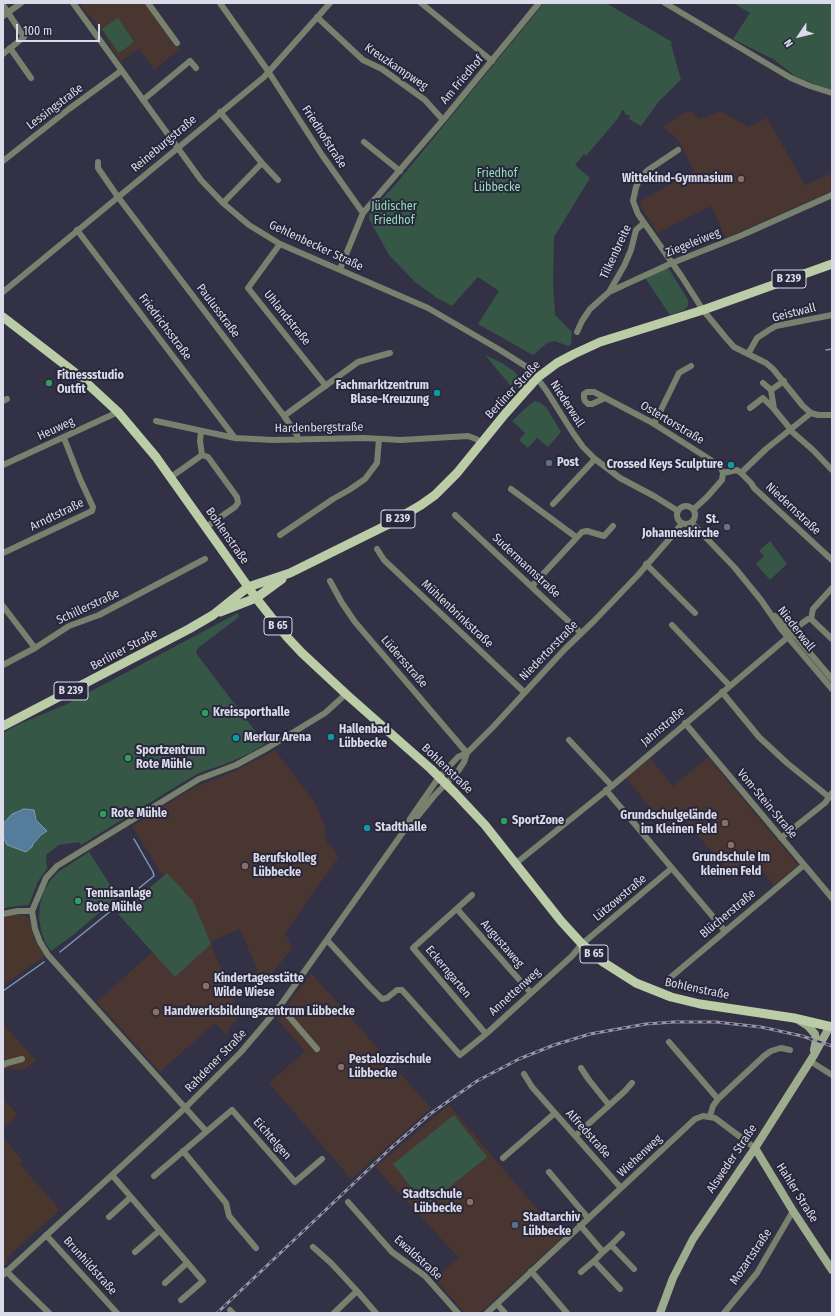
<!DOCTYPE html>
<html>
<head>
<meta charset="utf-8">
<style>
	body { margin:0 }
	#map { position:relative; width:835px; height:1316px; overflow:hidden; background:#323146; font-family:"Fira Sans Condensed",sans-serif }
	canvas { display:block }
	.frame { position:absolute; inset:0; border:4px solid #dbdbe9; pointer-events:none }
	.north { position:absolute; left:779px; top:16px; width:40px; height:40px; -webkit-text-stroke:3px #28273c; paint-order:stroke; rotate:235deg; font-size:11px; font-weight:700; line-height:16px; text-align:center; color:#dbdbe9 }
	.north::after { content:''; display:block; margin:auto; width:14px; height:18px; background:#dbdbe9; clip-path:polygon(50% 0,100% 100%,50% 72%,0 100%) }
	.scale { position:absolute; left:16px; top:24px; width:84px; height:18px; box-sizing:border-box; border:2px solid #dbdbe9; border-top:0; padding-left:5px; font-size:12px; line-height:14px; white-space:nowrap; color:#dbdbe9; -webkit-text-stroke:3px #28273c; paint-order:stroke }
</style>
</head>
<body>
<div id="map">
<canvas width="835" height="1316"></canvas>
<div class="frame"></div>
<div class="north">N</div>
<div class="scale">100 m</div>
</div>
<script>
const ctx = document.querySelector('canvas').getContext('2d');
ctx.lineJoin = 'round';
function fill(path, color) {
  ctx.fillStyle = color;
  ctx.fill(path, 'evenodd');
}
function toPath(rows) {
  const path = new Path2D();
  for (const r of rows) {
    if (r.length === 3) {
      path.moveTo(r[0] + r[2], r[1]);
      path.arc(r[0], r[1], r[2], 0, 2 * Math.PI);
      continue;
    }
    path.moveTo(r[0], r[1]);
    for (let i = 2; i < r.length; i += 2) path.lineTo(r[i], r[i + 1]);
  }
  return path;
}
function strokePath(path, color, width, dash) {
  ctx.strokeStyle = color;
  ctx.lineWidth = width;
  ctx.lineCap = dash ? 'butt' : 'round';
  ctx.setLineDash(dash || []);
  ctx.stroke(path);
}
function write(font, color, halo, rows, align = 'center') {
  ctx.font = font + ' "Fira Sans Condensed",sans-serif';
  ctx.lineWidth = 4;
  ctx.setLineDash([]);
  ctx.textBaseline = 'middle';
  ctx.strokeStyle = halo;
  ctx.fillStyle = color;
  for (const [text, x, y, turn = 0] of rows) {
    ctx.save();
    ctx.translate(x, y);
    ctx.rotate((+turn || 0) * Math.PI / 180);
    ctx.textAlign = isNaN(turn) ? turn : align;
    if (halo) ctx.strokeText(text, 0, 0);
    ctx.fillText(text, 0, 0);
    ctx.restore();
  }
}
fill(toPath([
	[16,914,23,915,29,919,34,938,45,956,3,985,3,918],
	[3,1024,36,1060,24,1070,7,1069,3,1070],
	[3,1099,18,1115,3,1128],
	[3,1137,22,1160,19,1163,60,1210,15,1250,6,1260,8,1262,3,1267]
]), '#49372e');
fill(toPath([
	[79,3,146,3,180,49,154,70,139,48,121,62,113,51,108,40,93,19,84,10],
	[721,111,748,127,767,118,805,185,832,173,832,191,726,238,711,206,657,233,639,202,694,171,679,141,663,127,683,113,693,112,699,119],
	[275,750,315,803,324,824,327,843,334,850,338,858,285,933,290,944,293,947,260,989,255,985,258,972,240,929,215,939,211,944,240,1014,230,1027,227,1035,215,1023,163,1069,161,1073,97,1002,152,952,175,976,167,873,163,876,132,826,195,787,233,772],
	[708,757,798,865,774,885,754,860,733,877,683,818,668,829,626,778,650,758,673,786],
	[311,973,431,1108,351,1179,269,1083,305,1051,277,1019],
	[449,1105,562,1238,480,1313,465,1313,434,1278,459,1258,375,1167]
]), '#4a3630');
fill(toPath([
	[544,3,606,3,672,42,671,44,681,80,660,100,641,126,629,119,630,116,625,114,624,111,622,110,619,117,586,156,584,154,575,165,590,178,554,237,553,284,555,315,572,332,571,345,568,346,555,341,547,343,533,355,478,324,499,291,478,277,452,306,437,298,415,282,389,255,369,219,370,212,396,184],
	[733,3,832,3,832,91,795,76,773,59,733,39,750,13],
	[118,18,134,42,119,53,102,29],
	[666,268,669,269,688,300,688,306,684,310,670,315,645,278],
	[485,355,502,363,515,372,519,377,519,383,515,391],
	[535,401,539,402,546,407,561,432,548,447,537,438,528,448,527,447,519,440,525,433,512,421,528,406],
	[770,541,787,564,770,580,756,564,764,556,759,551],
	[238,613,239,617,198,648,196,653,265,744,250,753,228,763,199,773,185,781,81,845,79,842,59,845,46,855,47,869,38,881,29,905,8,907,3,909,3,733,19,724,67,704],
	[89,852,118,897,73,935,51,951,45,942,41,930,39,918,40,904,44,891,50,881,58,872],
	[167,873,193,901,211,944,175,977,118,914],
	[454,1115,487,1157,426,1206,393,1164]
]), '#365746');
const water = toPath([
	[24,809,34,810,36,820,47,831,41,835,33,844,32,847,26,852,7,845,3,837,3,824,12,814,24,809]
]);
fill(water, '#557d9b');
strokePath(water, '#7d99b2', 1);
strokePath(toPath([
	[826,350,832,349],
	[60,952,154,876,153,872,134,839],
	[3,991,44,962]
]), '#7d99b2', 1.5);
strokePath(toPath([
	[73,3,201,180,223,203,249,225,280,244,428,308,500,350,527,367,534,374,546,390,573,433,583,447,595,459,620,478,654,496,678,511],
	[148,3,177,43],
	[220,3,268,71,322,155,363,213],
	[421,3,492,61],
	[665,3,791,78,810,86,832,93],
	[3,5,24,37,3,54],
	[3,16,21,3],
	[317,17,363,60,382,69,425,100,443,120],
	[10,48,31,78],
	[143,100,190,61,196,68],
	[220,112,262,163,278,180],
	[364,142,400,171],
	[678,150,648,170,640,178,636,187,633,201,638,214,682,277,703,310,726,338,734,347,766,363,773,369,803,406,811,413,818,415,832,415],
	[3,161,69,109,121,71],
	[98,162,98,168,118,197,284,416,297,435,298,440],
	[223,203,262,163],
	[77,230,235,438],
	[280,244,248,288,326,386],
	[340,269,363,213,443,120,539,3],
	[3,292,264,77,330,3],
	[609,292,624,266,631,250,636,230,644,223],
	[577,332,582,321,590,309,609,292,672,263,740,236,832,195],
	[748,354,757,338,769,330,776,326,832,315],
	[784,381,771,390,774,409,788,426,790,430,813,450,832,470],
	[763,383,771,390],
	[605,398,592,404,588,404,585,401,584,398,584,394,587,392,594,392,651,422,717,464,721,468,723,473],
	[3,401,7,399],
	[750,408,763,398,774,409],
	[284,416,358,362,390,353],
	[156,421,235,438,273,440,364,438,401,440,468,436,476,439,482,443],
	[654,424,679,373,691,366],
	[201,432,200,441,202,455],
	[3,465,118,412],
	[723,473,737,470,741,473,751,483,754,488,832,560],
	[741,473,766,449,811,413],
	[171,477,202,455,208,457,237,497,238,503,235,507,206,527],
	[511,489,576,537],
	[553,504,595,459],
	[686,515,9],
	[694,509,707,497,722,480,723,473],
	[455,515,581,633],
	[692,523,735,568,761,600,781,629,832,689],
	[280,535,333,499,349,490,365,479,377,463,379,439],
	[377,549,384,560,524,692],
	[3,553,92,511,93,507,80,479,64,438],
	[646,564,695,613],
	[330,581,342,603,355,622,467,753],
	[532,586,582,532,587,531,604,536,613,526],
	[3,606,35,648],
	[775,616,798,639,832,679],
	[811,619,813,609,832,588],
	[811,619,832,639],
	[672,625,729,685],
	[789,630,797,627,808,619,811,619],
	[3,665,35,648,69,626,99,615,205,559],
	[722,692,759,737,787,763,829,797],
	[685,723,832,898],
	[569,740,612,786],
	[606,790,725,931],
	[407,827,413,822,434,796,458,771,464,762,467,753],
	[781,838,825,803,832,793],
	[515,864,612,786,788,637],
	[472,895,413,948,486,1034],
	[457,909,531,993],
	[3,914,18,911,32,911],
	[327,940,369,986,382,999,387,998,397,990,402,990,460,1055,486,1034,572,956,582,944,672,868],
	[668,981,671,977,804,865],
	[280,1006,317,1049],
	[669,1042,718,1099],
	[810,1061,832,1075],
	[3,1065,7,1063,22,1059],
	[581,1068,589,1080,609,1105],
	[524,1074,532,1087,555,1113,621,1188],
	[710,1116,713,1106,718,1099,764,1056,771,1051,781,1048,790,1050],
	[206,1131,48,955,40,942,35,929,32,911,46,878,57,866,199,779,236,765,269,747,325,713,346,694],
	[575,1136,625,1091,632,1083],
	[183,1151,226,1203,229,1216,256,1248],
	[503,1158,555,1113],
	[549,1172,588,1218],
	[112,1175,203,1281,181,1300],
	[154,1176,232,1110,295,1182,322,1159],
	[348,1202,392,1252,425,1276,458,1313],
	[109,1217,131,1197],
	[580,1225,603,1252,594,1261,620,1289],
	[46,1235,117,1313],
	[611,1245,622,1234],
	[313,1247,331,1263,357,1291],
	[135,1252,159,1231],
	[603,1252,611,1245,634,1269],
	[6,1271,49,1313],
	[531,1271,567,1313],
	[581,1272,594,1261],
	[3,1275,185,1108,241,1052,280,1006,406,828,410,819,439,777,458,757,467,753,493,727,564,650,594,621,638,575,672,536,682,523],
	[165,1283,187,1263],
	[497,1304,505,1313],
	[230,1310,233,1313],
	[334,1313,357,1291,376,1313],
	[487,1313,695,1119,703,1116,715,1118,755,1148],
	[724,1313,757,1273,793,1211]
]), '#78816e', 6);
strokePath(toPath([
	[800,1021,808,1026,815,1034,816,1040,814,1050],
	[755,1148,793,1211,832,1270],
	[660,1313,673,1278,693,1239,755,1148,814,1055,830,1026]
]), '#9eac8e', 8);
strokePath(toPath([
	[3,317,78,375,118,412,156,457,256,598,287,637,302,653,346,694,431,769,455,793,485,825,561,921,582,944,603,962,636,983,671,997,700,1004,794,1018,832,1027],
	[220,612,256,598,282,579],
	[3,726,189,629,213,615,248,587,290,573,387,525,421,505,435,495,457,473,505,414,537,378,557,363,574,354,600,342,703,310,832,264]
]), '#bbcda7', 9);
const rail = toPath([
	[217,1313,391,1148,430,1114,477,1081,519,1059,554,1045,590,1034,646,1024,674,1022,716,1022,761,1027,802,1036,832,1046]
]);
strokePath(rail, '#9595a6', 3);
strokePath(rail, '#28273c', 1.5, [4.5]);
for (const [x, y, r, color] of [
	[741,179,4,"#8d6e63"],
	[49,383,4,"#2e9e5b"],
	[437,393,4,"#0f9aa8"],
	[549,463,4,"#5c6f8a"],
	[731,465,4,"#0f9aa8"],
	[727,527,4,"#6b7280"],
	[205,713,4,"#2e9e5b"],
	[331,737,4,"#0f9aa8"],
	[236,738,4,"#0f9aa8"],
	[128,758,4,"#2e9e5b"],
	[103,814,4,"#2e9e5b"],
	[504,821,4,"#2e9e5b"],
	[725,823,4,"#8d6e63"],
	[367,828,4,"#0f9aa8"],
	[731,845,4,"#8d6e63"],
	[245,866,4,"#8d6e63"],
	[78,901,4,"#2e9e5b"],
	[206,986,4,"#8d6e63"],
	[156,1012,4,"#8d6e63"],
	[341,1067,4,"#8d6e63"],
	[470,1202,4,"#8d6e63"],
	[515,1225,4,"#5c6f8a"]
]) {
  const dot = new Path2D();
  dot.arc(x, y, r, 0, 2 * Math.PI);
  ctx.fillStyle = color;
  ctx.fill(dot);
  strokePath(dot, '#28273c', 1.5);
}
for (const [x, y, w] of [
	[789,279,34],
	[398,519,34],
	[278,626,28],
	[71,691,34],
	[594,954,28]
]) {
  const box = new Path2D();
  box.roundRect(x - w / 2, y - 9, w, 18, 3);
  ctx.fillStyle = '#28273c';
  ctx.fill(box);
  strokePath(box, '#dbdbe9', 1);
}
write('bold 11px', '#dbdbe9', null, [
	["B 239",789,279],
	["B 239",398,519],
	["B 65",278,626],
	["B 239",71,691],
	["B 65",594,954]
]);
write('12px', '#dbdbe9', '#28273c', [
	["Kreuzkampweg",396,67,34],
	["Am Friedhof",462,80,-50],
	["Lessingstraße",55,107,-37],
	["Friedhofstraße",324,137,57],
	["Reineburgstraße",164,144,-40],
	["Ziegeleiweg",693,243,-22],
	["Gehlenbecker Straße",316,246,25],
	["Tilkenbreite",616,252,-65],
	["Paulusstraße",218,311,53],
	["Geistwall",794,313,-14],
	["Uhlandstraße",287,318,51],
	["Friedrichsstraße",165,327,53],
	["Berliner Straße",513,390,-47],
	["Niederwall",567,404,57],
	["Ostertorstraße",672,423,31],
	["Hardenbergstraße",319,428,-1],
	["Heuweg",56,429,-25],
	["Niedernstraße",793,509,43],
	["Arndtstraße",57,515,-26],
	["Bohlenstraße",227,536,55],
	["Sudermannstraße",526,566,43],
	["Schillerstraße",88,607,-25],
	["Mühlenbrinkstraße",457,614,43],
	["Niederwall",796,629,52],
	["Berliner Straße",124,650,-28],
	["Niedertorstraße",549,651,-46],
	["Lüdersstraße",404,662,49],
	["Jahnstraße",663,727,-40],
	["Bohlenstraße",447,769,44],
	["Vom-Stein-Straße",767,804,50],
	["Lützowstraße",620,898,-40],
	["Blücherstraße",728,914,-40],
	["Augustaweg",502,944,49],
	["Eckerngarten",448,972,50],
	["Bohlenstraße",697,989,12],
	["Annettenweg",515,992,-42],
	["Rahdener Straße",216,1061,-46],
	["Alfredstraße",588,1134,48],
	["Eichtelgen",272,1139,49],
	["Wiehenweg",640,1156,-43],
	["Alsweder Straße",732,1159,-56],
	["Hahler Straße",797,1193,58],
	["Mozartstraße",751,1257,-56],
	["Ewaldstraße",418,1258,42],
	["Brunhildstraße",90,1266,48]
]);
write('12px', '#91deb7', '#28273c', [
	["Friedhof",497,174],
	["Lübbecke",497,188],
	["Jüdischer",394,207],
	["Friedhof",394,221]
]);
write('bold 12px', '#dbdbe9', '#28273c', [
	["Wittekind-Gymnasium",733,179,"right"],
	["Fitnessstudio",57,376],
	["Outfit",57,390],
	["Fachmarktzentrum",429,386,"right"],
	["Blase-Kreuzung",429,400,"right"],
	["Post",557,463],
	["Crossed Keys Sculpture",723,465,"right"],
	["St.",719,520,"right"],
	["Johanneskirche",719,534,"right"],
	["Kreissporthalle",213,713],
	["Hallenbad",339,730],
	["Lübbecke",339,744],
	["Merkur Arena",244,738],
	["Sportzentrum",136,751],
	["Rote Mühle",136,765],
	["Rote Mühle",111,814],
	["Grundschulgelände",717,816,"right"],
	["im Kleinen Feld",717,830,"right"],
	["SportZone",512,821],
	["Stadthalle",375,828],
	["Grundschule Im",731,858,"center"],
	["kleinen Feld",731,872,"center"],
	["Berufskolleg",253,859],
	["Lübbecke",253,873],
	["Tennisanlage",86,894],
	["Rote Mühle",86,908],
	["Kindertagesstätte",214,979],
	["Wilde Wiese",214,993],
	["Handwerksbildungszentrum Lübbecke",164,1012],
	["Pestalozzischule",349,1060],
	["Lübbecke",349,1074],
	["Stadtschule",462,1195,"right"],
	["Lübbecke",462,1209,"right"],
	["Stadtarchiv",523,1218],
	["Lübbecke",523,1232]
], 'left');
</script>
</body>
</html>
